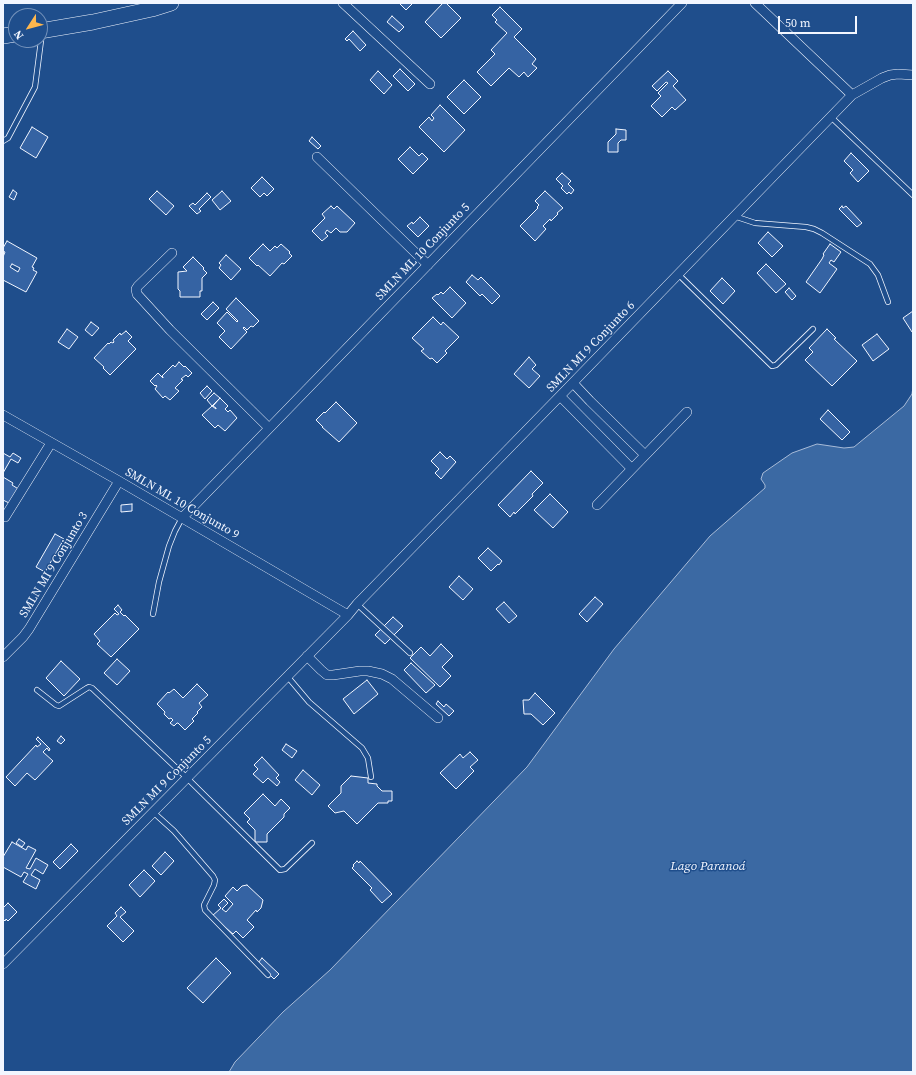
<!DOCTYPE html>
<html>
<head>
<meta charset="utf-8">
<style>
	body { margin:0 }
	#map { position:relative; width:916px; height:1075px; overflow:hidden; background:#1f4e8c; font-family:"Source Serif 4",serif }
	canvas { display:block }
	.frame { position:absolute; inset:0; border:4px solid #f2f6ff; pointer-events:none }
	.north { position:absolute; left:8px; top:8px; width:40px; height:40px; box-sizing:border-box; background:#1f4e8c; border:1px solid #7391ba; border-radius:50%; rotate:234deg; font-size:11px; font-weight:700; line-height:16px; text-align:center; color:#f2f6ff }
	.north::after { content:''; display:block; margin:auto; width:14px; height:18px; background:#ffb74d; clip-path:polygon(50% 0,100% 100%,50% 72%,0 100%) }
	.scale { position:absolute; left:778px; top:16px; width:79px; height:18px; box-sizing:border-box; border:2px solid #f2f6ff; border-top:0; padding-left:5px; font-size:12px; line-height:14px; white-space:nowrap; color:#f2f6ff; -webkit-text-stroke:3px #1f4e8c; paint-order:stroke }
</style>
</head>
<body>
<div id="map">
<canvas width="916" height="1075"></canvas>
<div class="frame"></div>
<div class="north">N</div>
<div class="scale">50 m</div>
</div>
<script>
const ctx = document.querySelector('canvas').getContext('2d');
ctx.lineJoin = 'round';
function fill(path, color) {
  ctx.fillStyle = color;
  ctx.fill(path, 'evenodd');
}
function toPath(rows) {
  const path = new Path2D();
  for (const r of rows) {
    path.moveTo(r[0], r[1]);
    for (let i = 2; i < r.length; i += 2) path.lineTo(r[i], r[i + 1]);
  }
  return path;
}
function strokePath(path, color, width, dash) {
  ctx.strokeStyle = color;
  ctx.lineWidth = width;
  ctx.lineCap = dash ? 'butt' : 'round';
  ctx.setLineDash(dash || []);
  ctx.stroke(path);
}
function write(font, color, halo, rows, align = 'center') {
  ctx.font = font + ' "Source Serif 4",serif';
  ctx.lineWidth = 3;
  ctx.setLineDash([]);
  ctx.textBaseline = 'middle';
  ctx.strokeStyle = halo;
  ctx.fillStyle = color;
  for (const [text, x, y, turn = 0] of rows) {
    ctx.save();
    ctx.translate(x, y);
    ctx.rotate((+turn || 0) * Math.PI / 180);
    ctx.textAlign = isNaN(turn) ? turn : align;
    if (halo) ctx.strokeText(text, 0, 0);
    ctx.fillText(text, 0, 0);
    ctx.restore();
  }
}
const water = toPath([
	[913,387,913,1072,229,1072,235,1062,283,1012,330,970,527,767,614,649,710,536,765,488,765,485,761,479,763,473,792,453,817,444,844,448,854,447,904,406,912,394,913,387]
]);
fill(water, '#3b69a3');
strokePath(water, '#a8bbd7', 1);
const building = toPath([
	[399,3,413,3,406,10,399,3],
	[443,3,446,3,461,18,441,38,425,22,443,3],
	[500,7,522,29,514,37,536,59,532,64,537,68,528,77,524,72,519,77,509,68,491,86,477,72,495,54,491,50,507,33,495,22,497,20,492,15,500,7],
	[392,16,404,27,399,32,387,22,392,16],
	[353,31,366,45,360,51,349,39,347,41,345,39,353,31],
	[400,69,415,84,408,91,393,76,400,69],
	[378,71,392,85,384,94,370,80,378,71],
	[668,71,678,81,673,86,686,100,675,110,672,107,662,117,651,106,661,96,658,93,668,83,666,82,657,91,652,86,668,71],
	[464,80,481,97,464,114,447,97,464,80],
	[440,105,465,130,444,152,419,127,429,117,432,121,434,118,431,115,440,105],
	[32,127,48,137,36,158,20,148,32,127],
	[616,129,626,130,626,140,621,140,618,143,618,152,608,152,608,142,616,134,616,129],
	[312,137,321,146,318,149,309,141,312,137],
	[410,147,419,156,422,153,428,159,413,174,398,159,410,147],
	[851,153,869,171,858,182,850,173,853,170,844,161,851,153],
	[562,173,571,181,568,184,574,190,571,194,569,192,567,194,561,188,563,186,556,179,562,173],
	[262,177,274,189,267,196,264,193,260,197,251,188,262,177],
	[13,190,17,193,14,200,9,197,13,190],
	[157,191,174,206,166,215,149,199,157,191],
	[222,191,231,201,220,210,212,200,222,191],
	[545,191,563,208,557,213,558,214,551,221,550,219,543,226,546,229,535,241,520,226,538,208,537,207,539,205,535,201,545,191],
	[207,193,211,197,199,209,201,211,197,214,189,206,193,203,195,205,207,193],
	[331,206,334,209,337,206,355,223,347,232,340,232,336,228,331,233,327,230,325,233,328,236,322,241,312,231,325,218,322,214,331,206],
	[842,206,843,208,846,206,862,223,857,227,839,209,842,206],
	[420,217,429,226,418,237,407,226,412,222,413,224,420,217],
	[768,232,783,246,772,257,758,243,768,232],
	[7,241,37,258,32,267,34,268,33,270,37,272,26,292,3,280,3,257,5,252,3,251,3,248,7,241],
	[12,264,20,268,18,272,10,267,12,264],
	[263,244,270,251,275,246,277,248,281,244,290,252,289,253,292,256,284,264,282,263,270,276,258,265,257,266,249,258,263,244],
	[830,244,841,252,834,262,831,260,829,263,837,269,820,293,806,282,822,259,824,255,823,254,830,244],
	[226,255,241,269,231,280,219,268,221,265,219,263,226,255],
	[193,257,204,268,203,269,207,273,202,278,202,291,200,291,200,297,180,297,180,291,178,289,178,272,187,271,183,267,193,257],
	[766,264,786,284,776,293,757,273,766,264],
	[472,275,478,280,481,277,500,296,492,304,482,294,480,296,466,282,472,275],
	[722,278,735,291,723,304,710,291,722,278],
	[450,287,466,303,452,318,432,298,437,294,438,295,441,292,443,294,450,287],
	[789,288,796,296,792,300,785,292,789,288],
	[236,298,259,321,253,327,251,326,247,330,244,327,243,328,247,332,231,349,219,337,225,331,217,323,227,312,237,322,238,321,226,309,236,298],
	[213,302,219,308,207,320,201,314,213,302],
	[913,311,913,331,912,332,903,318,913,311],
	[433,317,441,325,443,322,459,337,445,351,447,353,437,363,432,358,430,359,421,351,424,349,412,338,433,317],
	[91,322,99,328,92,336,85,330,91,322],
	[67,329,78,337,69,349,58,342,67,329],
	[827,329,836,338,834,339,857,361,832,386,805,360,813,352,809,348,827,329],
	[126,331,132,337,128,341,136,349,110,375,103,368,104,367,94,358,108,343,109,344,111,342,113,343,114,342,113,340,120,333,121,335,126,331],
	[877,334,889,349,873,361,862,345,877,334],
	[529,357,536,365,532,369,540,376,529,388,514,374,529,357],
	[179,362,184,367,185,366,192,373,188,377,186,375,181,379,183,380,175,388,179,391,170,400,165,396,163,398,155,389,157,386,156,385,155,386,150,381,158,373,163,378,163,377,162,376,173,365,175,367,179,362],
	[207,386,212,391,205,399,200,393,207,386],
	[214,393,220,398,212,406,207,400,214,393],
	[220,398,228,406,225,409,228,412,230,410,237,418,225,431,218,425,215,428,202,415,212,406,216,409,216,408,213,406,220,398],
	[336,402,357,423,339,442,322,427,323,427,316,420,324,412,325,413,336,402],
	[828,410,850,432,842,440,820,419,828,410],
	[440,452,447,459,450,456,456,462,441,479,435,473,439,469,431,461,440,452],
	[3,453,10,457,13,453,21,458,18,463,11,459,3,473,3,453],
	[531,471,543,483,532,494,533,496,515,514,514,512,510,517,498,505,531,471],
	[3,477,13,483,12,485,20,490,11,504,3,500,3,477],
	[550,494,568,512,553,528,534,510,550,494],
	[132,504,132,511,121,512,121,505,132,504],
	[55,534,64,539,45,572,36,567,55,534],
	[488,548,502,561,499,565,498,564,491,571,478,558,488,548],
	[459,576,473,589,463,600,449,587,459,576],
	[595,597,603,604,587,622,579,614,595,597],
	[504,602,517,616,509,623,496,609,504,602],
	[118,605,122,610,120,612,124,616,125,615,139,629,111,657,97,644,100,641,94,634,115,613,117,615,119,614,114,609,118,605],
	[393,617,403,626,385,644,375,635,393,617],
	[441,644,453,656,442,667,451,676,440,687,410,658,421,647,430,656,441,644],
	[117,659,130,671,117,685,104,673,117,659],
	[61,661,80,679,64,696,46,678,61,661],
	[411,663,435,685,426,693,404,670,411,663],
	[367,680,378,694,354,714,343,699,367,680],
	[197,684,208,695,199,703,202,707,197,712,198,713,192,719,194,721,185,730,178,723,177,723,174,726,170,723,173,720,171,718,169,719,164,714,165,712,157,704,168,692,169,693,174,689,183,698,197,684],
	[535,693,555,713,543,725,531,714,524,714,523,700,529,700,535,693],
	[438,701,444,707,446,704,454,711,449,716,436,704,438,701],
	[61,736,65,740,61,744,57,741,61,736],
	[38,737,50,749,49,751,47,748,43,752,53,761,35,780,27,773,15,786,6,777,36,745,37,747,41,744,36,739,38,737],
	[286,744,297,751,292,758,282,750,286,744],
	[470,752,478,760,470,767,474,771,456,789,440,773,460,754,463,758,470,752],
	[262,757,279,775,276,778,280,782,277,786,268,778,263,783,253,774,258,769,254,765,262,757],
	[303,770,320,785,312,795,295,780,303,770],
	[351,776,368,778,368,783,377,784,377,786,382,791,392,791,392,801,388,801,388,803,378,803,357,824,344,811,335,813,328,806,341,793,341,786,351,776],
	[263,794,275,806,281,799,290,808,284,814,284,817,267,834,267,842,255,842,255,830,247,822,250,819,244,813,263,794],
	[19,839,25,843,22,847,16,843,19,839],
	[12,842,26,850,28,846,36,850,26,868,30,869,36,858,48,865,43,874,35,869,31,875,40,880,36,889,23,882,28,874,24,872,21,877,3,867,3,857,12,842],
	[71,844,78,851,60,869,53,862,71,844],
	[165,852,174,861,161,875,152,866,165,852],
	[357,861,359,863,360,861,392,894,382,903,370,890,372,888,352,868,354,866,353,865,357,861],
	[144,870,155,881,140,897,129,885,144,870],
	[247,885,263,900,261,908,257,912,256,910,247,920,254,927,243,938,236,931,233,934,212,916,221,908,218,905,224,899,228,903,222,909,226,912,233,904,225,896,233,887,237,891,242,886,247,885],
	[8,903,17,912,8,921,6,919,5,921,3,919,3,908,8,903],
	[121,907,126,912,120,917,134,931,123,942,107,926,117,916,115,913,121,907],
	[216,958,231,973,203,1003,187,988,216,958],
	[262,958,279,974,274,979,258,963,262,958]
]);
fill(building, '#3563a3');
strokePath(building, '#f2f6ff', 1);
const service = toPath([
	[831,117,913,195],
	[3,141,8,138,35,87,42,33],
	[734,216,755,223,806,227,814,229,822,233,870,264,878,275,888,302],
	[678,274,772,366,776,365,813,329],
	[357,604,410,653],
	[153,614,159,582,169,546,175,531,182,518],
	[287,676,309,702,362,748,368,758,371,777],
	[37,690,56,705,59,706,87,688,89,687,92,688,187,778,280,870,285,869,312,843],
	[153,812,174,831,213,876,215,880,214,885,204,905,205,910,268,975]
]);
const minor = toPath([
	[343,3,430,84],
	[755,3,852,95],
	[317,157,428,265],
	[172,253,138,286,136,289,137,294,170,330,269,428],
	[573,383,590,401,645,455],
	[560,396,632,469],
	[3,415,119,481,348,615],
	[597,505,687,412],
	[5,517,51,443],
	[182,518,682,3],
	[307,656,321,670,327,675,333,675,360,671,368,671,382,674,392,679,438,718],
	[3,657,23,637,29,629,119,481],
	[3,964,348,615,357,604,560,396,852,95,882,78,890,75,898,74,913,75]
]);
const primary = toPath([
	[40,31,93,22,152,9,171,3],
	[3,36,16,34]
]);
strokePath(service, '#f2f6ff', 6);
strokePath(minor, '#f2f6ff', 10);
strokePath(primary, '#f2f6ff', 16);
strokePath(service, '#1f4e8c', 4.5);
strokePath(minor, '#1f4e8c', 9);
strokePath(primary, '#1f4e8c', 15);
write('12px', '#f2f6ff', '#1f4e8c', [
	["SMLN ML 10 Conjunto 5",423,252,-46],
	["SMLN MI 9 Conjunto 6",591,347,-46],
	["SMLN ML 10 Conjunto 9",182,504,30],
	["SMLN MI 9 Conjunto 3",54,565,-59],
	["SMLN MI 9 Conjunto 5",167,781,-45]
]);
write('italic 13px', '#f2f6ff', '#1f4e8c', [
	["Lago Paranoá",708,867]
]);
</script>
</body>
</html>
